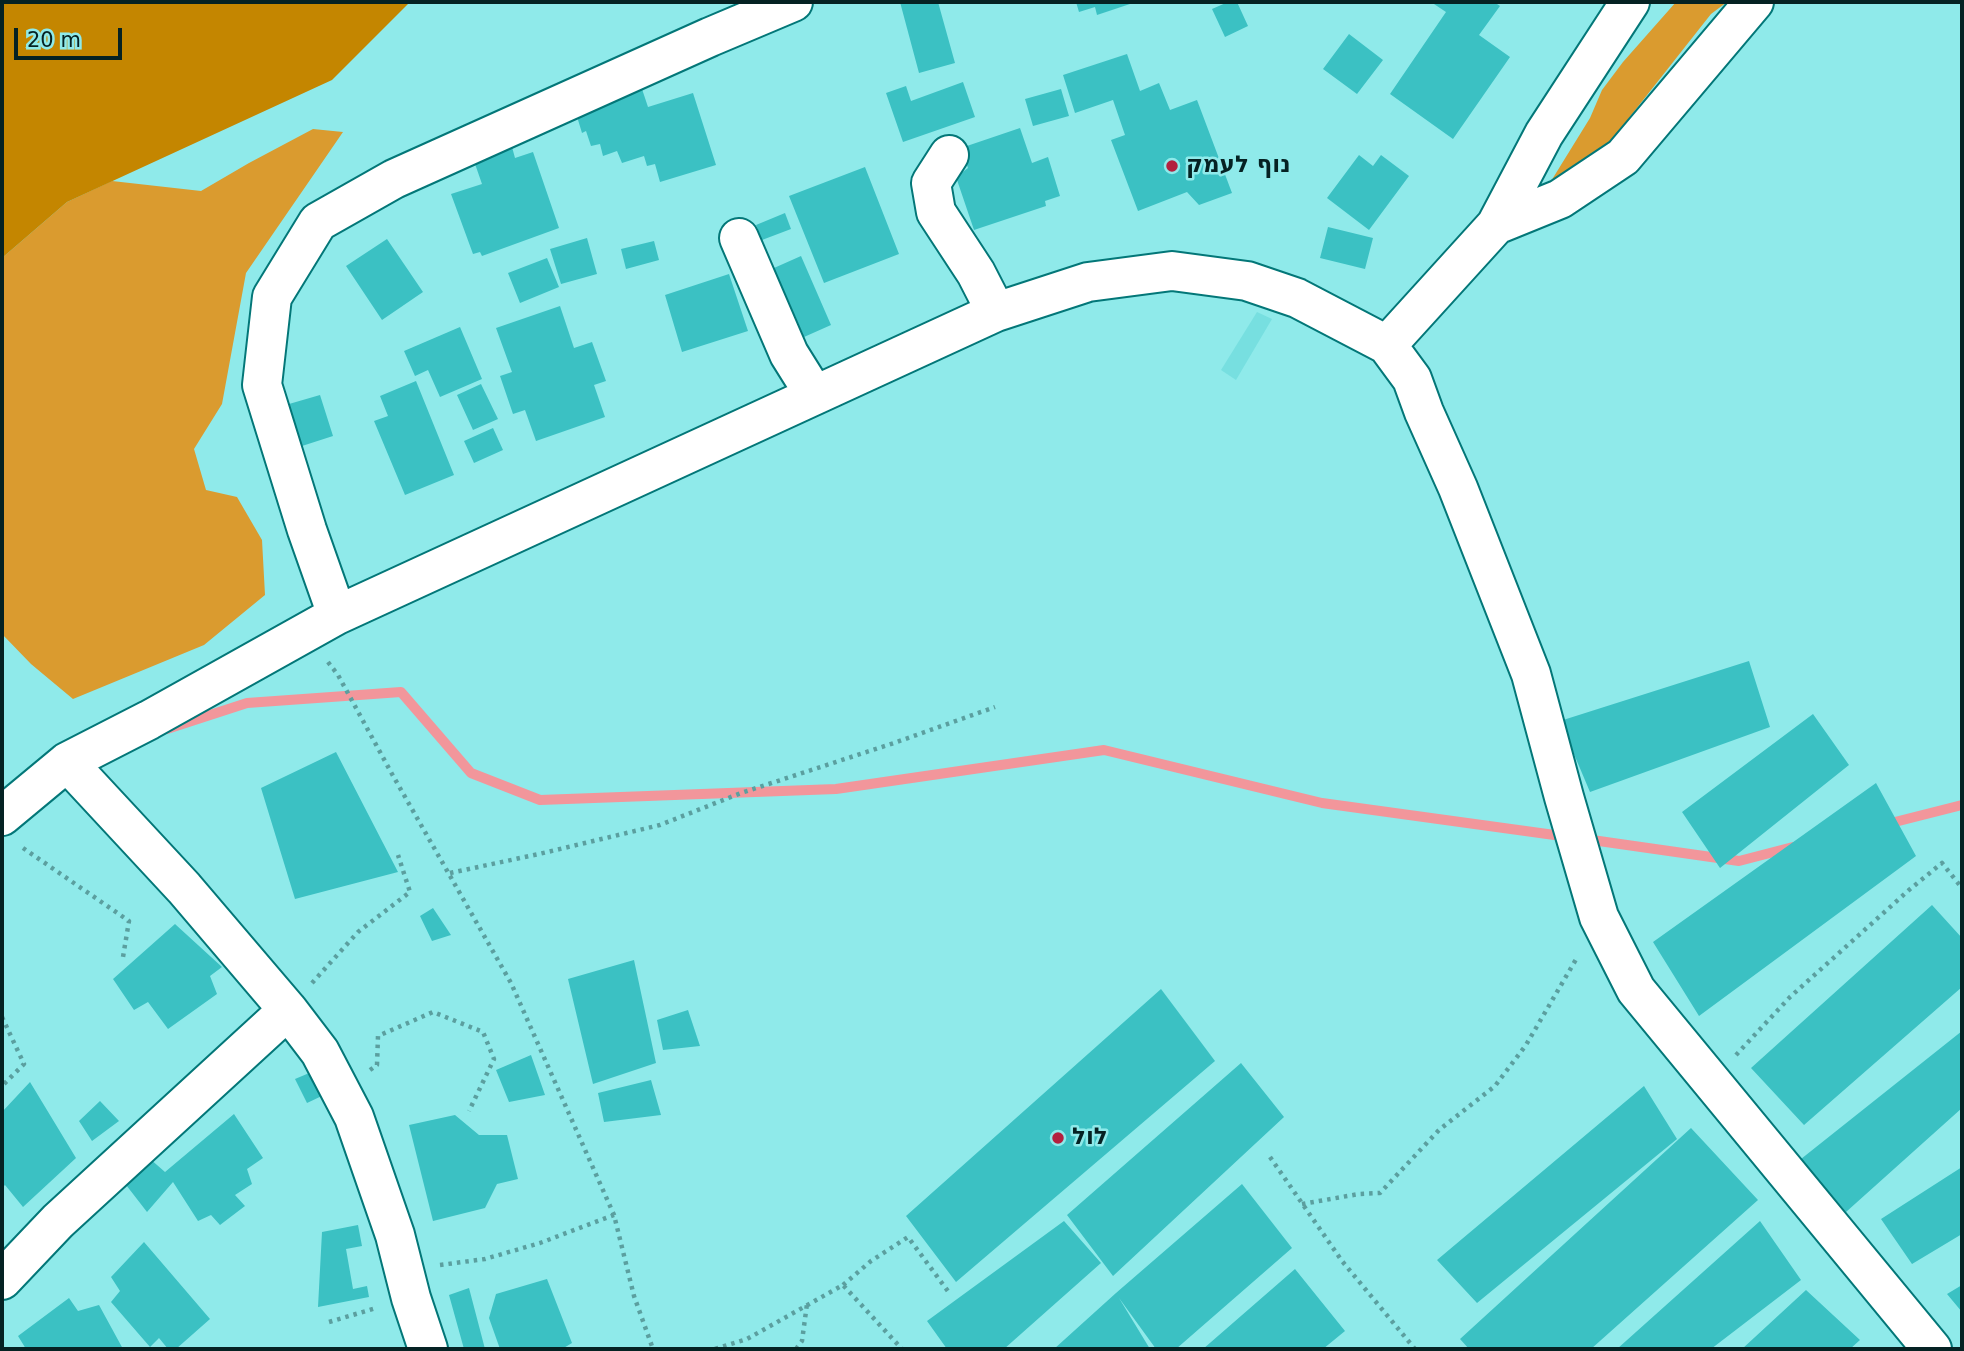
<!DOCTYPE html>
<html>
<head>
<meta charset="utf-8">
<style>
	body { margin:0 }
	#map { position:relative; width:1964px; height:1351px; overflow:hidden; background:#8feaea; font-family:"DejaVu Sans",sans-serif }
	canvas { display:block }
	.frame { position:absolute; inset:0; border:4px solid #052223; pointer-events:none }
	.scale { position:absolute; left:14px; top:28px; width:108px; height:32px; box-sizing:border-box; border:4px solid #052223; border-top:0; padding-left:9px; font-size:21px; line-height:24px; white-space:nowrap; color:#052223; -webkit-text-stroke:5px #8feaea; paint-order:stroke }
</style>
</head>
<body>
<div id="map">
<canvas width="1964" height="1351"></canvas>
<div class="frame"></div>
<div class="scale">20 m</div>
</div>
<script>
const ctx = document.querySelector('canvas').getContext('2d');
ctx.lineJoin = 'round';
function fill(path, color) {
  ctx.fillStyle = color;
  ctx.fill(path, 'evenodd');
}
function toPath(rows) {
  const path = new Path2D();
  for (const r of rows) {
    path.moveTo(r[0], r[1]);
    for (let i = 2; i < r.length; i += 2) path.lineTo(r[i], r[i + 1]);
  }
  return path;
}
function strokePath(path, color, width, dash) {
  ctx.strokeStyle = color;
  ctx.lineWidth = width;
  ctx.lineCap = dash ? 'butt' : 'round';
  ctx.setLineDash(dash || []);
  ctx.stroke(path);
}
function write(font, color, halo, rows, align = 'center') {
  ctx.font = font + ' "DejaVu Sans","Noto Sans Hebrew",sans-serif';
  ctx.lineWidth = 5;
  ctx.setLineDash([]);
  ctx.textBaseline = 'middle';
  ctx.strokeStyle = halo;
  ctx.fillStyle = color;
  for (const [text, x, y, turn = 0] of rows) {
    ctx.save();
    ctx.translate(x, y);
    ctx.rotate((+turn || 0) * Math.PI / 180);
    ctx.textAlign = isNaN(turn) ? turn : align;
    if (halo) ctx.strokeText(text, 0, 0);
    ctx.fillText(text, 0, 0);
    ctx.restore();
  }
}
fill(toPath([
	[1257,312,1272,319,1236,380,1221,370]
]), '#77dfe0');
fill(toPath([
	[1676,2,1727,2,1711,14,1595,161,1548,186,1590,118,1602,90,1623,62],
	[313,129,343,132,246,273,222,404,194,449,206,490,237,497,262,540,265,595,204,645,73,699,31,664,2,634,2,258,67,202,112,181,201,191,249,163]
]), '#da9b2f');
fill(toPath([
	[2,2,410,2,332,80,67,202,2,258]
]), '#c48600');
strokePath(toPath([
	[167,729,247,703,401,692,471,773,540,800,836,789,1104,750,1322,803,1569,837],
	[1883,825,1962,805],
	[1585,839,1739,861,1793,847]
]), '#f2969b', 10);
fill(toPath([
	[900,2,938,2,955,63,919,73],
	[1076,2,1136,2,1097,15,1095,7,1079,12],
	[1228,2,1237,2,1248,26,1225,37,1212,9],
	[1431,2,1494,2,1500,6,1479,35,1510,57,1453,139,1390,94,1446,12],
	[1349,34,1383,60,1357,94,1323,69],
	[1127,54,1140,91,1159,83,1170,110,1197,100,1232,193,1199,205,1187,192,1138,211,1111,140,1125,135,1113,100,1075,113,1063,75],
	[963,82,975,117,903,142,886,93,906,86,911,101],
	[642,89,648,107,693,93,716,165,660,182,655,164,647,166,644,156,622,163,617,151,603,156,600,144,591,146,586,131,582,133,575,110],
	[1061,89,1069,116,1033,126,1025,99],
	[1020,128,1032,163,1048,157,1060,196,1045,201,1046,206,974,230,956,177,968,168,961,148],
	[512,147,515,158,533,152,559,228,482,256,480,252,473,254,451,194,482,184,474,161],
	[1359,155,1373,166,1381,155,1409,176,1369,230,1327,198],
	[865,167,899,254,824,283,789,196],
	[785,213,791,229,762,240,756,225],
	[1328,227,1373,238,1365,269,1320,258],
	[587,238,597,274,561,284,550,249],
	[387,239,423,292,382,320,346,266],
	[654,241,659,260,626,269,621,249],
	[801,256,831,325,804,337,774,268],
	[547,258,559,287,520,303,508,273],
	[729,274,748,331,682,352,665,295],
	[560,306,574,348,592,342,606,381,594,385,605,417,536,441,525,410,513,414,500,376,512,372,496,328],
	[460,327,482,379,440,397,428,370,415,376,404,351],
	[416,381,454,475,405,495,374,421,388,416,380,396],
	[481,384,498,419,473,430,457,395],
	[320,395,333,436,302,446,289,404],
	[493,428,503,450,474,463,464,441],
	[1749,661,1770,727,1590,792,1560,721],
	[1813,714,1849,765,1720,868,1682,812],
	[336,752,398,872,295,899,261,788],
	[1876,783,1916,856,1699,1016,1653,942],
	[1932,905,1962,938,1962,987,1804,1125,1751,1068],
	[433,908,451,935,432,941,420,916],
	[175,924,222,967,210,976,217,994,168,1029,148,1002,134,1010,113,979],
	[634,960,656,1063,593,1084,568,979],
	[1161,989,1215,1061,956,1282,906,1216],
	[688,1010,700,1046,663,1050,657,1020],
	[1962,1031,1962,1108,1846,1212,1801,1159],
	[531,1055,545,1095,509,1102,496,1070],
	[1241,1063,1284,1117,1113,1276,1067,1215],
	[314,1071,326,1094,307,1103,295,1079],
	[651,1080,661,1115,604,1122,598,1093],
	[30,1082,76,1158,23,1207,5,1185,2,1188,2,1112],
	[1644,1086,1677,1139,1477,1303,1437,1260],
	[100,1101,119,1121,92,1141,79,1121],
	[234,1114,263,1158,247,1169,252,1184,235,1195,245,1206,220,1225,211,1215,198,1221,173,1182,147,1212,123,1181,149,1158,165,1172],
	[455,1115,479,1135,507,1135,518,1179,497,1184,485,1208,433,1221,409,1125],
	[1691,1128,1758,1200,1591,1349,1469,1349,1460,1339],
	[1962,1167,1962,1234,1912,1264,1881,1219],
	[1242,1184,1292,1248,1176,1349,1156,1349,1119,1298,1150,1349,1054,1349,1116,1293],
	[1064,1221,1101,1263,1004,1349,947,1349,927,1321],
	[1760,1221,1801,1280,1711,1349,1617,1349],
	[358,1225,362,1246,346,1249,353,1289,367,1286,369,1297,318,1307,322,1232],
	[144,1242,210,1319,176,1349,168,1349,159,1338,150,1347,111,1302,120,1291,111,1277],
	[1295,1269,1345,1331,1323,1349,1203,1349],
	[547,1279,572,1343,562,1349,500,1349,489,1318,496,1294],
	[1962,1285,1962,1312,1947,1294],
	[469,1288,485,1349,464,1349,449,1295],
	[1806,1290,1860,1340,1850,1349,1742,1349],
	[69,1298,78,1311,99,1305,123,1349,26,1349,18,1336]
]), '#3bc1c3');
const minor = toPath([
	[949,155,931,183,936,212,976,273,996,312],
	[1496,225,1560,199,1623,157,1754,2],
	[739,238,789,354,814,394],
	[1387,345,1496,225,1544,134,1630,2],
	[337,615,307,530,262,385,272,297,318,222,394,179,710,37,793,2],
	[67,762,184,888,288,1010,320,1052,354,1117,395,1235,411,1298,428,1349],
	[2,816,67,762,149,720,337,615,996,312,1088,282,1172,271,1247,281,1297,298,1387,345,1412,379,1424,412,1458,488,1531,674,1564,797,1599,917,1636,990,1932,1349],
	[2,1280,58,1221,288,1010]
]);
strokePath(minor, '#037778', 42);
strokePath(toPath([
	[328,662,338,675,392,774,511,983,614,1215],
	[23,848,129,921,123,957],
	[450,873,539,854,660,825,741,793,894,743,995,707],
	[312,983,358,932,410,892,398,855],
	[2,1017,24,1064,2,1086],
	[1736,1055,1790,997,1909,890,1942,863,1962,888],
	[370,1070,377,1065,378,1036,433,1012,483,1032,494,1059,469,1111],
	[1270,1157,1342,1261,1415,1349],
	[1302,1204,1359,1194,1380,1193,1439,1130,1495,1086,1526,1045,1578,956],
	[440,1265,485,1259,540,1243,614,1215,634,1296,653,1349],
	[843,1285,871,1261,908,1237,950,1294],
	[329,1322,376,1308],
	[715,1349,747,1339,843,1285,902,1349],
	[796,1349,802,1341,807,1304]
]), '#5b9f9f', 4.5, [3.5, 5]);
strokePath(minor, '#fff', 38);
for (const [x, y, r, color] of [
	[1172,166,7,"#b3213f"],
	[1058,1138,7,"#b3213f"]
]) {
  const dot = new Path2D();
  dot.arc(x, y, r, 0, 2 * Math.PI);
  ctx.fillStyle = color;
  ctx.fill(dot);
  strokePath(dot, '#8feaea', 2.5);
}
write('bold 23px', '#052223', '#8feaea', [
	["נוף לעמק",1186,166],
	["לול",1072,1138]
], 'left');
</script>
</body>
</html>
